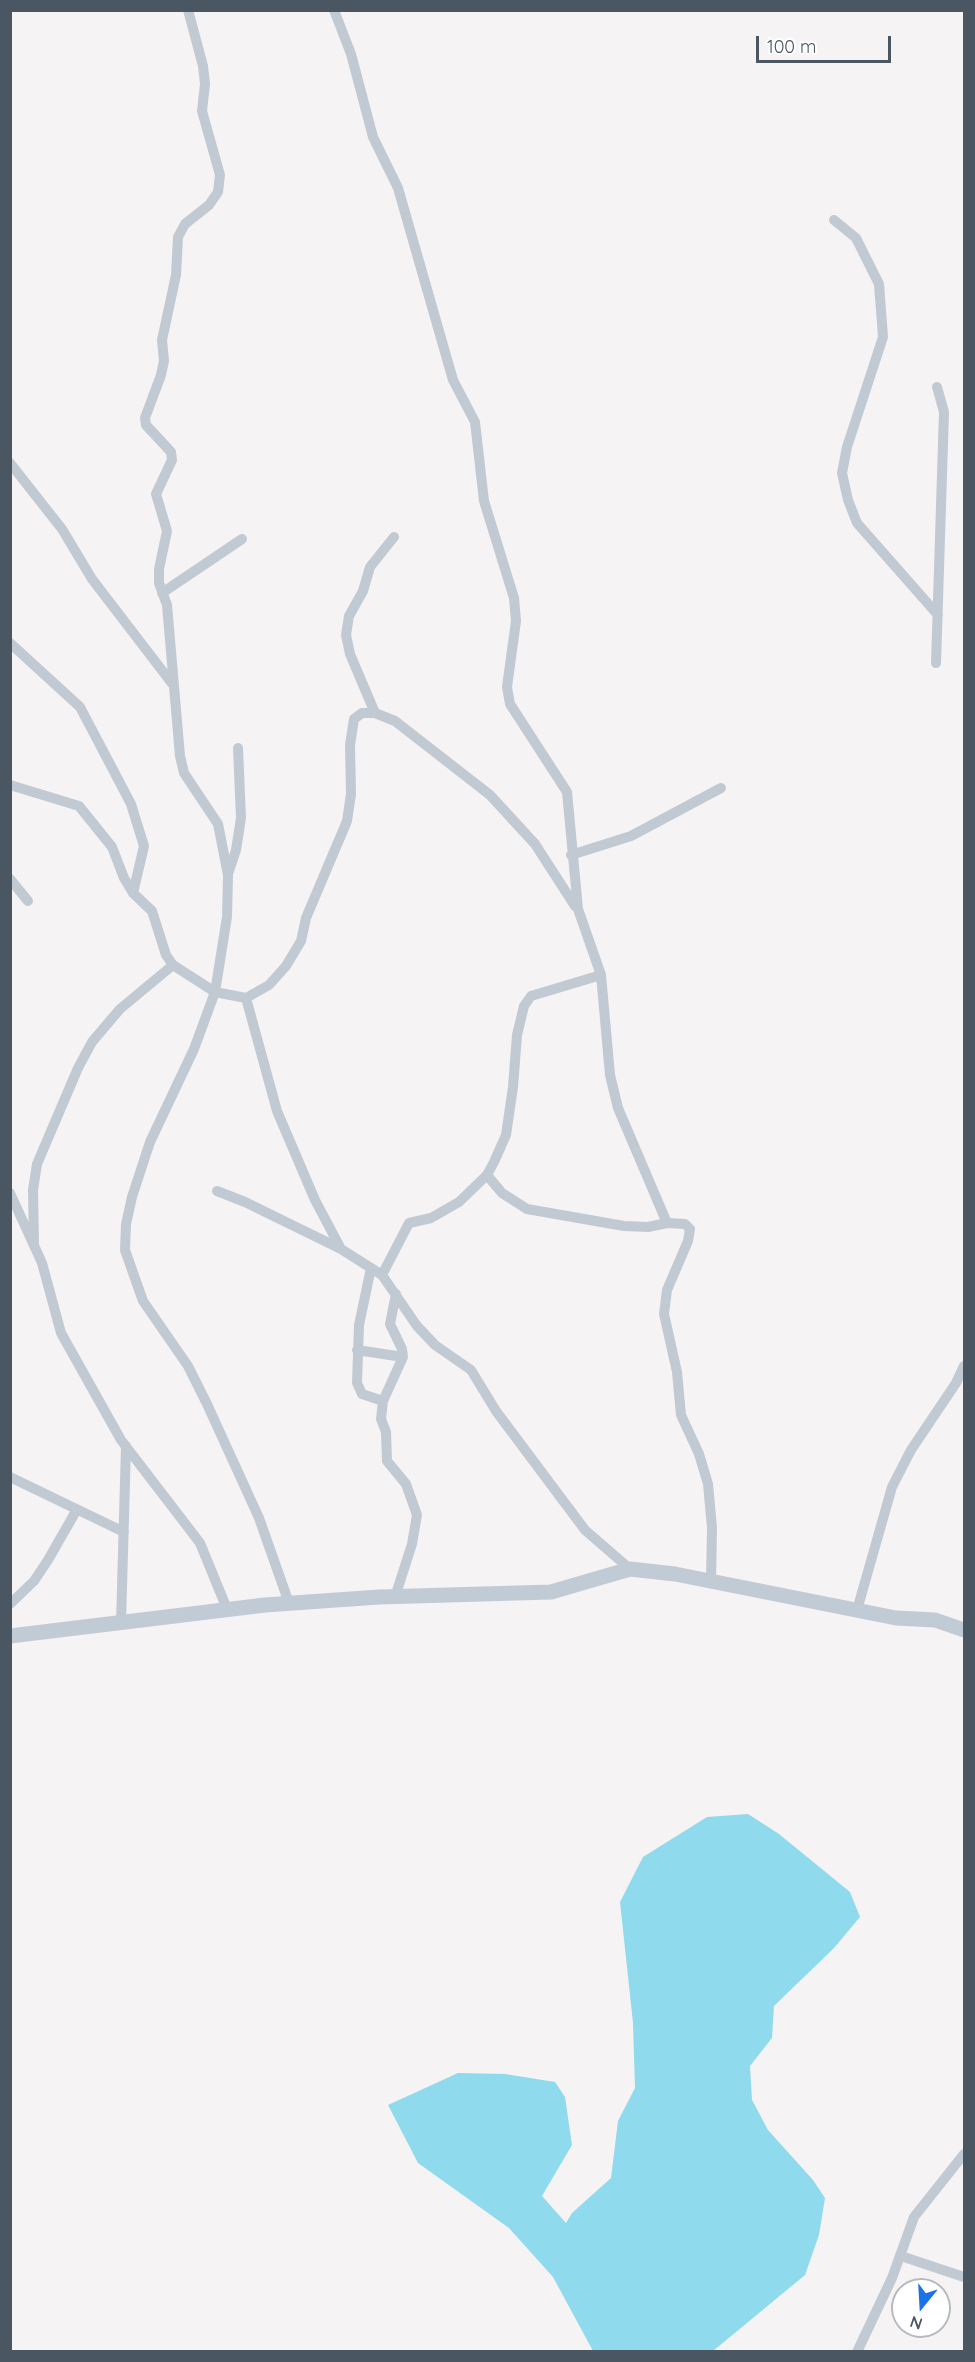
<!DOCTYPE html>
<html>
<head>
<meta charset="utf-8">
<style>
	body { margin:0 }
	#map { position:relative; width:975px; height:2362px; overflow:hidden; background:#f5f3f3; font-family:Quicksand,sans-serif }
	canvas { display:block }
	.frame { position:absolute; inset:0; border:12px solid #4a5661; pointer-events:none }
	.north { position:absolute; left:891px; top:2278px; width:60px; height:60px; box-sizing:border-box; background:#fff; border:2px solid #b7bbc0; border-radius:50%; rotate:198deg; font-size:16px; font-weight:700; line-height:24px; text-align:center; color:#4a5661 }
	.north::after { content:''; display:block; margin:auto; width:21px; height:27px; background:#1a73e8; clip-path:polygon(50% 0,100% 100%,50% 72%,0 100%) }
	.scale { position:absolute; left:756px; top:36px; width:135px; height:27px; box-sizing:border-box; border:3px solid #4a5661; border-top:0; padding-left:8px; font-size:18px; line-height:21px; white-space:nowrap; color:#4a5661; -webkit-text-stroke:4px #fff; paint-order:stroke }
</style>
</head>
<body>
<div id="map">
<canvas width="975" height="2362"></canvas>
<div class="frame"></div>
<div class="north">N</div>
<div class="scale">100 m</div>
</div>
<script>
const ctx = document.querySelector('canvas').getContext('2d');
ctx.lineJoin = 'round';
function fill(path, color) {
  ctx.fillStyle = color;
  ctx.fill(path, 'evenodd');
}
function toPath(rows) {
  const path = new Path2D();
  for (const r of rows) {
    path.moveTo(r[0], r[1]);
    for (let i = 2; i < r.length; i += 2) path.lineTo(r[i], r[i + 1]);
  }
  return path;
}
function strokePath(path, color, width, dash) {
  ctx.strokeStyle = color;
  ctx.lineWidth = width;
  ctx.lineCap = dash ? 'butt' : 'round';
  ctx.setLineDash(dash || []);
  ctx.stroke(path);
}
fill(toPath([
	[748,1814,779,1834,850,1892,860,1917,834,1948,774,2006,772,2038,750,2066,752,2100,768,2130,813,2180,825,2198,819,2235,805,2275,713,2351,593,2351,553,2277,509,2228,418,2163,388,2105,458,2073,505,2074,555,2082,565,2097,572,2145,542,2196,566,2223,572,2213,611,2178,618,2121,635,2088,633,2023,620,1902,643,1857,707,1817]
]), '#90daee');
strokePath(toPath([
	[188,10,203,66,205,84,202,111,220,175,218,192,209,205,185,224,178,237,176,275,162,340,164,361,161,375,145,418,146,425,171,452,172,460,156,494,167,531,159,569,159,583,167,605,180,756,184,773,218,824,228,875,227,917,215,992,194,1049,150,1142,132,1197,126,1224,125,1250,143,1301,188,1366,207,1404,259,1518,289,1603],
	[334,10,351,54,373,137,398,188,453,380,475,422,484,501,514,598,516,621,507,687,510,704,567,792,578,909,601,975,610,1075,618,1108,667,1223,685,1224,690,1229,688,1241,667,1290,664,1314,677,1372,681,1415,699,1454,708,1484,712,1528,711,1581],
	[834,220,856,238,879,284,883,337,847,447,842,473,848,500,857,523,938,615],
	[10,463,62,529,92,579,174,686],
	[162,593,242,539],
	[10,643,80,707,131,804,144,846,133,893],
	[936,663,944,412,937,387],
	[375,713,350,654,346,635,349,616,363,591,370,567,394,537],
	[10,785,79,806,112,847,124,878,133,893,152,911,166,955,173,965,215,992,246,998,269,985,286,966,301,941,306,918,347,821,351,794,350,745,354,719,362,713,375,713,395,721,490,795,535,844,575,906],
	[571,855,631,836,721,788],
	[228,874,236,850,241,818,238,748],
	[10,879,28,901],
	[246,998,277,1111,315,1200,341,1249],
	[487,1175,502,1193,527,1209,624,1226,648,1227,667,1223],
	[217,1191,245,1202,341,1249,382,1275,417,1326,435,1345,471,1370,496,1411,585,1530,630,1569],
	[10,1193,42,1263,61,1333,121,1440,200,1543,227,1609],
	[34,1243,33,1190,37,1164,78,1068,92,1042,120,1009,173,965],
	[371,1268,359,1325,357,1383,362,1394,383,1401],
	[382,1275,409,1223,431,1218,459,1202,487,1175,494,1162,506,1135,513,1087,517,1035,524,1006,531,996,601,975],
	[357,1350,403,1357],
	[10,1477,124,1532],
	[395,1597,412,1544,417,1515,406,1484,387,1461,386,1432,381,1419,383,1401,403,1357,402,1349,390,1324,396,1294],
	[10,1604,34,1581,48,1560,76,1511],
	[857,1610,892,1487,911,1450,956,1383,964,1366],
	[121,1623,126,1446],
	[901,2256,964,2277],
	[857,2352,892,2278,914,2217,964,2154]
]), '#c1cad2', 10);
strokePath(toPath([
	[10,1636,265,1605,379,1597,551,1592,630,1569,675,1574,896,1618,935,1620,964,1630]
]), '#c1cbd6', 15);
</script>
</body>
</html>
